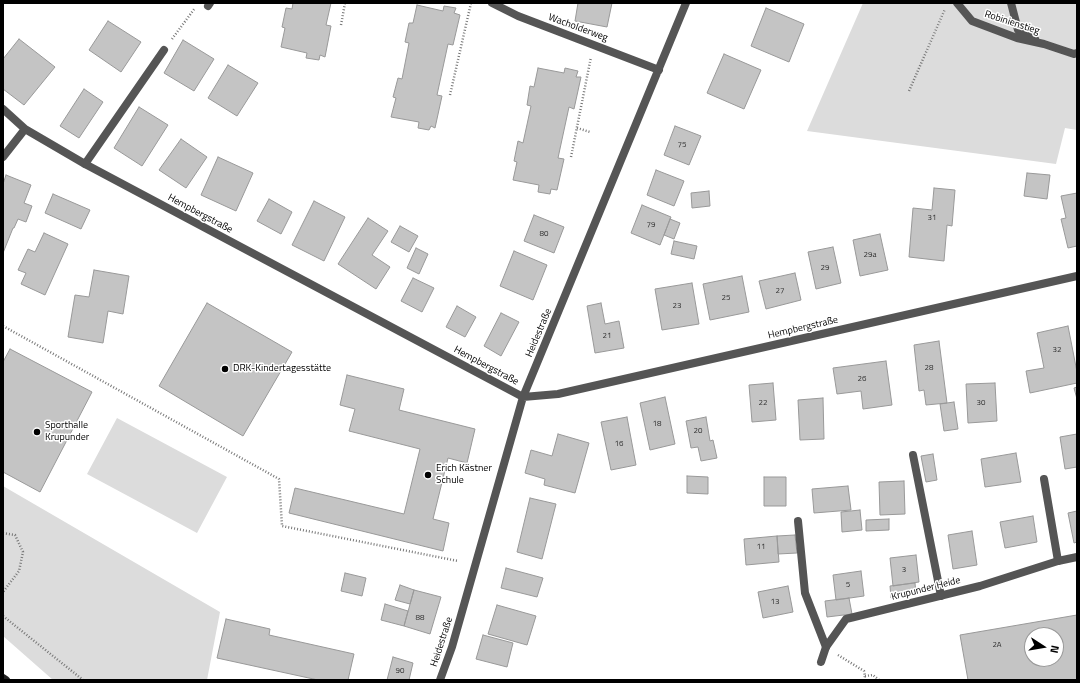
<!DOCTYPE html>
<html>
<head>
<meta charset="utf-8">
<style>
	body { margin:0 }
	#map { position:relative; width:1080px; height:683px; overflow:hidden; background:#fff; font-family:"Titillium Web",sans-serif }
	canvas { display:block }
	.frame { position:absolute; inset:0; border:4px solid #000; pointer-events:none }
	.north { position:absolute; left:1024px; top:627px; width:40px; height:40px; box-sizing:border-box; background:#fff; border:1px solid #999; border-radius:50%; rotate:102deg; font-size:11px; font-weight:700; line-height:16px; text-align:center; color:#000 }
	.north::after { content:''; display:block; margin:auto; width:14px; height:18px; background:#000; clip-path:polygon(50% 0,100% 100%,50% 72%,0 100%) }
</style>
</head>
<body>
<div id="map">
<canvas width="1080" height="683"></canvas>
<div class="frame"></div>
<div class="north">N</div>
</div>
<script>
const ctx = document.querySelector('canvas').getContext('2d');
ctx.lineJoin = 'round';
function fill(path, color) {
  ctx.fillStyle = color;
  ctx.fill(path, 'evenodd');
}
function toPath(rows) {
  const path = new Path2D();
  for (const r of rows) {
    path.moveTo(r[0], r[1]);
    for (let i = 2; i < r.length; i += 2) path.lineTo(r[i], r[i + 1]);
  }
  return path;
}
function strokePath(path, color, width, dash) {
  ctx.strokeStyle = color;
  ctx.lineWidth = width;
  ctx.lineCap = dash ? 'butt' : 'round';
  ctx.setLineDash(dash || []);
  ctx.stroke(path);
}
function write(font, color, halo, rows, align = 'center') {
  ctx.font = font + ' "Titillium Web",sans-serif';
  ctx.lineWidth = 3;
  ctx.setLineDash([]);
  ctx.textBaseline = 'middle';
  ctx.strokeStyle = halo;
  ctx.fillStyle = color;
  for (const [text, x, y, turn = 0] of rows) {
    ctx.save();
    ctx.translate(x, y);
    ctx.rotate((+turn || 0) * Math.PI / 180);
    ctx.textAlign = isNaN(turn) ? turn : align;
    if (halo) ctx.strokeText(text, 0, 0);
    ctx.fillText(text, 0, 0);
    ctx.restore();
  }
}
fill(toPath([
	[863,3,1077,3,1077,130,1065,128,1056,164,807,131],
	[117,418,227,477,197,533,87,474],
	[3,486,220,612,207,680,53,680,3,636]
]), '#dcdcdc');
const building = toPath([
	[293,3,331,3,326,25,331,26,325,57,320,55,319,60,306,58,307,53,281,47,285,28,282,27,286,8,292,9,293,3],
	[578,3,612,3,607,27,575,21,578,3],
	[417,5,443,11,444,6,456,8,454,13,460,15,453,45,448,44,437,95,442,96,435,128,431,126,429,130,418,128,419,122,391,117,396,98,393,97,398,78,402,79,409,43,405,42,409,23,413,23,417,5],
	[766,8,804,24,789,62,751,46,766,8],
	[108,21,141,42,121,72,89,50,108,21],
	[19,39,55,67,24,105,3,89,3,59,19,39],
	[183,40,214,59,194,91,164,73,183,40],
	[724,54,761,70,744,109,707,93,724,54],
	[228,65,258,83,237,116,208,98,228,65],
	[538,68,564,73,565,68,578,71,576,77,581,77,574,109,569,107,558,158,564,159,557,190,551,189,550,194,538,192,539,185,513,180,517,162,514,161,518,141,523,143,531,106,527,105,530,86,534,87,538,68],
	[84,89,103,102,79,138,60,126,84,89],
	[139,107,168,125,142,166,114,148,139,107],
	[675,126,701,136,689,165,664,155,675,126],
	[181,139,207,157,186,188,159,170,181,139],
	[218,157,253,173,236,211,201,195,218,157],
	[656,170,684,181,674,206,647,195,656,170],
	[1027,173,1050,175,1047,199,1024,196,1027,173],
	[6,175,31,185,24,203,32,206,26,222,18,219,14,228,13,228,3,253,3,184,6,175],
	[934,188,955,190,952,226,947,225,944,261,909,257,913,208,932,210,934,188],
	[709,191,710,206,692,208,691,193,709,191],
	[1077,193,1077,246,1068,248,1061,219,1066,218,1061,196,1077,193],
	[53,194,90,210,81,229,45,213,53,194],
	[269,199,292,212,281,234,257,221,269,199],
	[314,201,345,217,324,261,292,245,314,201],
	[642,205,671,217,660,245,631,233,642,205],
	[534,215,564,227,554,253,524,241,534,215],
	[368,218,388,231,372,255,390,267,376,289,338,264,368,218],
	[670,219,680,223,674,239,664,235,670,219],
	[400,226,418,236,409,252,391,242,400,226],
	[44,233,68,244,45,295,21,284,26,273,18,270,28,249,35,252,44,233],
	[880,234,888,270,860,276,853,240,880,234],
	[674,241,697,246,694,259,671,254,674,241],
	[833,247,841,283,816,289,808,252,833,247],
	[416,248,428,254,419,274,407,268,416,248],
	[514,251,547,265,533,300,500,286,514,251],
	[94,270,129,276,123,314,108,311,103,343,68,337,75,295,89,297,94,270],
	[795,273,801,300,766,309,759,281,795,273],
	[742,276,749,312,710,320,703,284,742,276],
	[413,278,434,288,422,312,401,301,413,278],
	[692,283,699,324,662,330,655,289,692,283],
	[207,303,292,352,243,436,159,386,207,303],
	[601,303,605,324,619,321,624,348,595,353,587,306,601,303],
	[457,306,476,317,465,337,446,327,457,306],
	[501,313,519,322,501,356,484,346,501,313],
	[1068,326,1077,372,1077,383,1030,393,1026,371,1044,368,1037,333,1068,326],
	[939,341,947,403,926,405,924,390,919,391,914,345,939,341],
	[10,349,92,392,40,492,3,472,3,362,10,349],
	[886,361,892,405,863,409,861,391,837,394,833,368,886,361],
	[347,375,404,389,399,410,475,429,467,463,448,458,433,519,449,523,443,551,289,513,295,488,404,514,420,449,349,431,355,409,340,405,347,375],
	[773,383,776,420,752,422,749,385,773,383],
	[995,383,997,421,968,423,966,384,995,383],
	[1077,387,1077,399,1074,388,1077,387],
	[665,397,675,444,650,450,640,403,665,397],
	[823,398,824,439,800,440,798,400,823,398],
	[954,402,958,429,944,431,940,404,954,402],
	[627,417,636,465,611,470,601,422,627,417],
	[706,417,710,441,713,440,717,458,701,461,698,447,691,448,686,421,706,417],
	[558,434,589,443,575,493,544,485,545,479,525,473,531,450,552,456,558,434],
	[1077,434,1077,467,1065,469,1060,437,1077,434],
	[1016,453,1021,482,985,487,981,459,1016,453],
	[933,454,937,480,926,482,921,456,933,454],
	[687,476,708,477,708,494,687,493,687,476],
	[764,477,786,477,786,506,764,506,764,477],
	[904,481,905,514,880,515,879,482,904,481],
	[848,486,851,510,814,513,812,489,848,486],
	[530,498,556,504,542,559,517,552,530,498],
	[860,510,862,530,842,532,841,512,860,510],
	[1077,511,1077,542,1074,543,1068,513,1077,511],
	[1033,516,1037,542,1005,548,1000,522,1033,516],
	[889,519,889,530,866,531,866,520,889,519],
	[972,531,977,565,953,569,948,535,972,531],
	[795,535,797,553,778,554,777,536,795,535],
	[777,536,779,562,746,565,744,539,777,536],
	[916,555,919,582,893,586,890,558,916,555],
	[506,568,543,578,537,597,501,588,506,568],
	[861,571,864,596,836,600,833,575,861,571],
	[345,573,366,578,362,596,341,591,345,573],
	[915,583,916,594,891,598,890,586,915,583],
	[400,585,414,590,410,604,395,600,400,585],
	[788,586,793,612,763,618,758,592,788,586],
	[414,590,441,597,430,634,404,626,414,590],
	[849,598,852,614,827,617,825,601,849,598],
	[385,604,408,611,404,626,381,620,385,604],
	[497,605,536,616,527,645,488,634,497,605],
	[1077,615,1077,680,968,680,960,635,1077,615],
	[1032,635,1056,635,1056,659,1032,659,1032,635],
	[226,619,270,629,269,635,354,654,348,680,318,680,217,658,226,619],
	[483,635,513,643,507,667,476,659,483,635],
	[393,657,413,663,409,680,387,680,393,657]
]);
fill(building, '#c4c4c4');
strokePath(building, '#999', 1);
strokePath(toPath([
	[341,25,345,3],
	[172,39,195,8],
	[909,91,945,9],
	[450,95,471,3],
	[577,128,590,132],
	[571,157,591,57],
	[3,326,279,479,282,526,458,561],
	[3,533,15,535,23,552,19,571,3,592],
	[3,616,83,680],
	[838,655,864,671,865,676,864,680],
	[865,676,873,675,879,680]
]), '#777', 2.5, [1, 2]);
strokePath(toPath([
	[85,164,164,50],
	[913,455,941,596],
	[1044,479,1058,561],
	[798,521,805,593,826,647]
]), '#555', 8);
strokePath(toPath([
	[492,3,518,16,659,70],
	[957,3,972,21,1017,38,1044,44,1074,54,1077,53],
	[1011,3,1018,30,1035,39],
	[208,6,210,3],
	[3,109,25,129,85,164,523,397,558,394,1077,276],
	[3,157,25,129],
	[821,662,826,647,846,619,980,586,1058,561,1077,557],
	[440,680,452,647,523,397,686,3]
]), '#555', 8);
strokePath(toPath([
	[3,678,6,680]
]), '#222', 8);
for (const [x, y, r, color] of [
	[225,369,4,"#000"],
	[37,432,4,"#000"],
	[428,475,4,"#000"]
]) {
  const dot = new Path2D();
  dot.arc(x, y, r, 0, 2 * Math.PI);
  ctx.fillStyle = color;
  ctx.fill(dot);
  strokePath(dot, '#fff', 1.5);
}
write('8px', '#313131', null, [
	["75",682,145],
	["31",932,218],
	["79",651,225],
	["80",544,234],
	["29a",870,255],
	["29",825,268],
	["27",780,291],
	["25",726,298],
	["23",677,306],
	["21",607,336],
	["32",1057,350],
	["28",929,368],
	["26",862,379],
	["22",763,403],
	["30",981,403],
	["18",657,424],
	["20",698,431],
	["16",619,444],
	["11",761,547],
	["3",904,570],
	["5",848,585],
	["13",775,602],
	["88",420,618],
	["2A",997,645],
	["90",400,671]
]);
write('10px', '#000', '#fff', [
	["Robinienstieg",1012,23,18],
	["Wacholderweg",578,28,20],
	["Hempbergstraße",200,214,28],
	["Hempbergstraße",803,328,-13],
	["Heidestraße",539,333,-67],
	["Hempbergstraße",486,366,28],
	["Krupunder Heide",926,589,-14],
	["Heidestraße",442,642,-72]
]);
write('10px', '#000', '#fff', [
	["DRK-Kindertagesstätte",233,369],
	["Sporthalle",45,426],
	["Krupunder",45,438],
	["Erich Kästner",436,469],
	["Schule",436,481]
], 'left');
</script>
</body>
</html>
